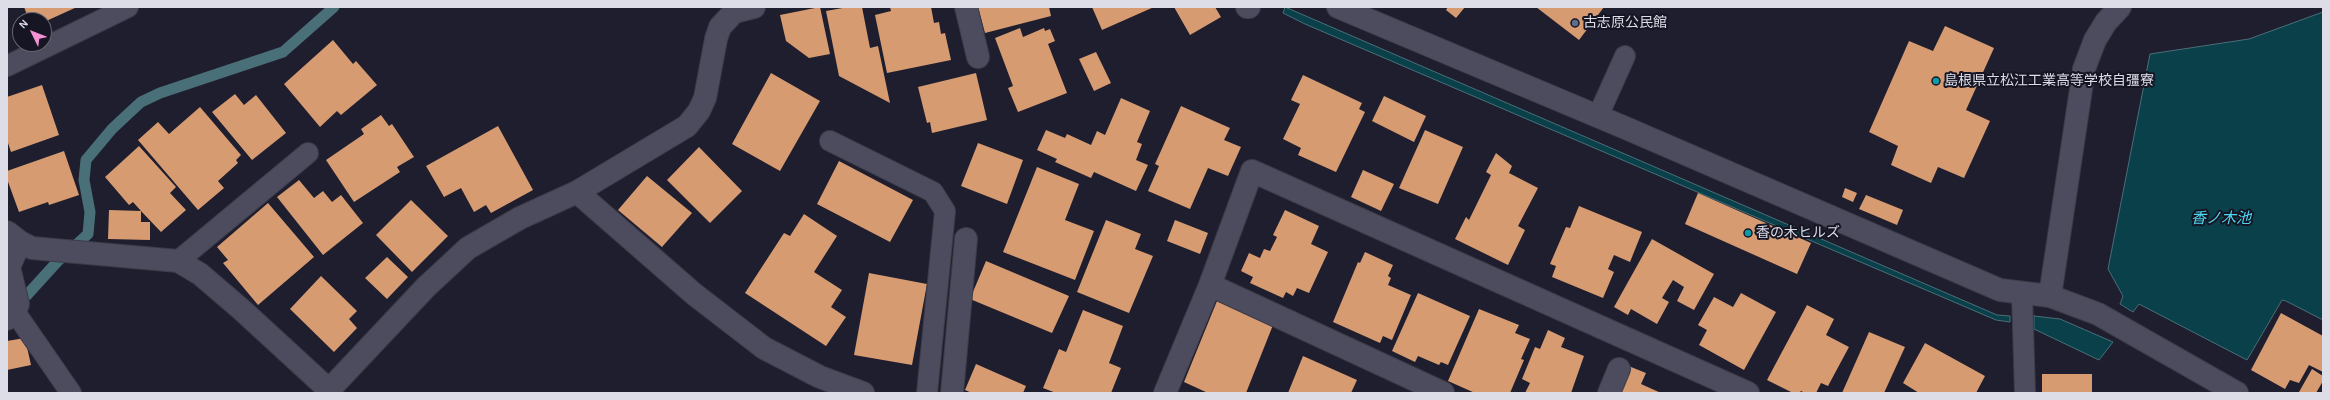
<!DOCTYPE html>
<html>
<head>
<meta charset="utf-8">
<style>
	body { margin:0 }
	#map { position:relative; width:2330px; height:400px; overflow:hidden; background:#1f1e2e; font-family:"Alegreya Sans",sans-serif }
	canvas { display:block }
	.frame { position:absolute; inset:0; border:8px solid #dddde8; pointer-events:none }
	.north { position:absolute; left:12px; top:12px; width:40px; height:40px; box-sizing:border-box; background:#161524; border:1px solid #666572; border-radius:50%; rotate:313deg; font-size:11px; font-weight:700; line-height:16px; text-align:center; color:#dddde8 }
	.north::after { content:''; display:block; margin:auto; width:14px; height:18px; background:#f491d3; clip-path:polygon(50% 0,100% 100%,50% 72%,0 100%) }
</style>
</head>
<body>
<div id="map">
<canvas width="2330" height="400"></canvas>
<div class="frame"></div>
<div class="north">N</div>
</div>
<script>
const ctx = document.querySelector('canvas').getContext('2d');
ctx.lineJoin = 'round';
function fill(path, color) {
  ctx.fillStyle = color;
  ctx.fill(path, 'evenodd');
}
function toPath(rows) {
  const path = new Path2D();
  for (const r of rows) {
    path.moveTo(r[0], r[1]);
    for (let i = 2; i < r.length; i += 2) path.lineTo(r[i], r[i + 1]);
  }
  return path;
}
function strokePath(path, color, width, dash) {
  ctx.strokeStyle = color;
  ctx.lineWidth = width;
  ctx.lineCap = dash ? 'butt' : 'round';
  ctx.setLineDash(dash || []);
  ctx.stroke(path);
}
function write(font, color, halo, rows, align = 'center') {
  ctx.font = font + ' "Alegreya Sans","Noto Sans JP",sans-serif';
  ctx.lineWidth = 4;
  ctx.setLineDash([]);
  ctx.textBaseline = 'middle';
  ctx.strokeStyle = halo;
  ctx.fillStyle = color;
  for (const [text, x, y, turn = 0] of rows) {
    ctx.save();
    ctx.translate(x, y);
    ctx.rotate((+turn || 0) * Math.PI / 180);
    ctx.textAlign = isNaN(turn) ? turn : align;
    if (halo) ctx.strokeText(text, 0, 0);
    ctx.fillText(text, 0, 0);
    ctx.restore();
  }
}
const water = toPath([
	[1285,7,1997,315,2010,316,2010,322,1996,320,1305,24,1283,13,1285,7],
	[2323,12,2323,320,2286,301,2282,300,2247,360,2139,304,2133,312,2120,304,2123,296,2108,269,2150,54,2249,39,2323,12],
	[2034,316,2060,319,2113,342,2099,360,2034,329,2034,316]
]);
fill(water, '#0a4049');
strokePath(water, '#496f79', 1);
strokePath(toPath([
	[13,299,27,295,57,262,88,234,90,212,84,180,86,160,112,129,128,114,141,102,160,93,283,52,334,7]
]), '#496f79', 11);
fill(toPath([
	[24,7,77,7,44,22,44,20,29,20],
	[820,7,830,54,809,58,786,41,780,15],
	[848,7,862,7,870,48,878,46,890,103,839,76,826,11],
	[890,7,931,7,934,23,939,22,941,34,945,33,951,60,887,73,875,15,891,11],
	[978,7,1049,7,1051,16,985,33],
	[1092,7,1154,7,1102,30],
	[1174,7,1215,7,1221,17,1190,35],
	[1448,7,1465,7,1456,18,1446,10],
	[1536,7,1604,7,1579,40],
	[1945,26,1994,48,1966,110,1990,121,1964,178,1938,167,1931,183,1891,165,1898,146,1869,132,1909,41,1933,51],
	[1020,28,1023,37,1044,28,1045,31,1050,29,1055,41,1048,44,1067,93,1018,112,1008,88,1013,86,995,38],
	[333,40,353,64,356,61,377,85,341,115,337,111,320,127,284,84],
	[1096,52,1111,83,1094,91,1079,59],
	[771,73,820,101,780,171,732,144],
	[976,73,987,120,932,133,930,122,927,123,918,87],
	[1303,75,1362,103,1359,109,1365,112,1336,172,1298,155,1301,148,1283,139,1300,104,1291,100],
	[42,85,59,135,11,152,7,140,7,97],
	[235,94,244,105,256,95,286,133,252,160,212,112],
	[1384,96,1426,116,1414,142,1372,121],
	[1121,98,1150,111,1137,142,1142,144,1136,160,1148,165,1136,191,1094,172,1091,178,1055,162,1057,159,1037,150,1046,130,1065,138,1067,134,1091,145,1097,131,1105,135],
	[1181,106,1230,128,1224,140,1241,147,1228,176,1208,168,1190,209,1148,191,1159,166,1155,164],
	[200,107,241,155,236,160,238,163,218,181,224,188,198,210,138,140,158,122,169,134],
	[381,115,389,126,392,124,414,157,397,167,400,172,354,202,326,160,364,134,361,129],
	[498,126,533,190,491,213,486,205,474,212,461,188,444,197,426,166],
	[1425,130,1463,147,1438,204,1399,188],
	[978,143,1023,160,1007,204,961,186],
	[139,146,176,187,170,193,186,210,161,232,141,211,141,222,150,222,150,240,108,239,109,210,141,211,133,202,129,205,105,177],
	[699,147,742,191,710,223,667,180],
	[64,151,79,195,49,205,48,202,19,212,7,179,7,171],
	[1496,153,1512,166,1509,173,1538,188,1518,226,1525,230,1508,265,1455,239,1466,217,1469,220,1491,175,1486,172],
	[839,161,913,200,890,242,817,204],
	[1037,167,1079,184,1065,220,1094,231,1075,280,1003,252],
	[1363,170,1394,184,1381,211,1351,197],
	[647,176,692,213,662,247,618,210],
	[299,180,314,198,323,191,332,202,341,195,363,223,323,255,277,197],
	[1845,188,1857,193,1853,202,1842,197],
	[1698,193,1811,243,1797,274,1685,224],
	[1866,195,1903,210,1897,225,1859,209],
	[411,200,448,236,412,272,376,235],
	[268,203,314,257,258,305,223,263,228,260,217,247],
	[1579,206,1642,232,1630,262,1614,255,1608,269,1614,272,1603,298,1552,277,1556,266,1550,264,1566,227,1570,228],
	[1285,210,1319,226,1311,244,1328,252,1309,293,1297,288,1293,296,1286,292,1283,298,1250,283,1253,277,1241,271,1249,253,1260,258,1264,249,1270,251,1277,237,1273,235],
	[804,214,837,236,814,272,842,290,831,307,846,317,826,346,745,293,784,233,790,236],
	[1106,220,1141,234,1135,249,1153,256,1129,313,1077,292],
	[1175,220,1208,233,1200,254,1167,241],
	[1652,239,1714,274,1694,310,1677,301,1684,287,1673,280,1662,298,1669,302,1657,324,1631,309,1628,315,1614,307],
	[1365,252,1393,265,1388,276,1391,278,1388,285,1411,295,1392,340,1383,336,1380,343,1333,322,1358,262,1360,263],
	[387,257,408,277,387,299,365,278],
	[986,261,1069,296,1052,333,970,299],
	[869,273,927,284,912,365,854,355],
	[321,276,357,311,349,319,357,328,334,352,290,309],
	[1418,293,1470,316,1448,365,1441,362,1439,365,1418,356,1415,362,1392,351],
	[1741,293,1776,312,1744,370,1699,345,1707,330,1698,325,1714,297,1733,307],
	[1217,301,1273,325,1246,393,1208,393,1184,382],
	[1807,305,1834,319,1826,335,1849,347,1828,386,1821,383,1816,393,1805,393,1801,391,1799,393,1793,393,1767,380],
	[1479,309,1519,325,1515,333,1530,339,1521,359,1524,360,1510,393,1475,393,1448,381],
	[1083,310,1123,326,1109,363,1121,368,1111,393,1056,393,1043,388,1059,349,1066,352],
	[2281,313,2323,336,2323,372,2309,365,2299,383,2290,380,2285,389,2251,370],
	[1548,330,1565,338,1561,347,1584,356,1571,393,1525,393,1530,383,1522,379,1535,347,1540,349],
	[1869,332,1905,347,1884,393,1842,393],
	[25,338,31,365,7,370,7,341],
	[1925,343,1985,376,1976,393,1919,393,1903,383],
	[1303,356,1357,380,1351,393,1288,393],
	[976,364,1026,386,1023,393,972,393,965,390],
	[1626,365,1646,373,1641,384,1661,393,1614,393],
	[2312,369,2323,376,2323,381,2316,393,2300,393,2299,392],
	[2042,374,2092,374,2092,393,2042,393]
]), '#d79b72');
const service = toPath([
	[7,66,128,7],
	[1598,116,1625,56],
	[830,141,933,192,945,211,927,393],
	[178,261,308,153],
	[2022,293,2025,393],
	[15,312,71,393]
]);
const minor = toPath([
	[966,7,978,57],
	[1247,7,1249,7],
	[1338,7,1628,129,2000,290,2050,296,2098,314,2237,393],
	[577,192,687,126,699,111,705,98,716,39,720,27,734,12,754,7],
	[7,232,20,242,32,248,178,261,200,274,242,310,329,390,426,287,468,248,520,218,577,192,694,294,764,348,820,377,863,393],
	[1210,285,1443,393],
	[2050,296,2084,69,2095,40,2106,22,2120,7],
	[7,319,15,312,18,304,9,267,20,242],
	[952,393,966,239],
	[1165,393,1210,285,1252,171,1748,393],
	[1609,393,1619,369]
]);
strokePath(service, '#3c3b48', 22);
strokePath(minor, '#3c3b48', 24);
strokePath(service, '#4d4c5e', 20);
strokePath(minor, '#4d4c5e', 22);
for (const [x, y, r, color] of [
	[1575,23,4,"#5c6f8a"],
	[1936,81,4,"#0f9aa8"],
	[1748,233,4,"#0f9aa8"]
]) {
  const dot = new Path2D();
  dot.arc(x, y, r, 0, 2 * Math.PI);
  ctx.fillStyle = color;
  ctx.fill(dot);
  strokePath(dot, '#161524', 1.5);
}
write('14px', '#dddde8', '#161524', [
	["古志原公民館",1583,23],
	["島根県立松江工業高等学校自彊寮",1944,81],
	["香の木ヒルズ",1756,233]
], 'left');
write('italic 15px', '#4ed8f0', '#161524', [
	["香ノ木池",2221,218]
]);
</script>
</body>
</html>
